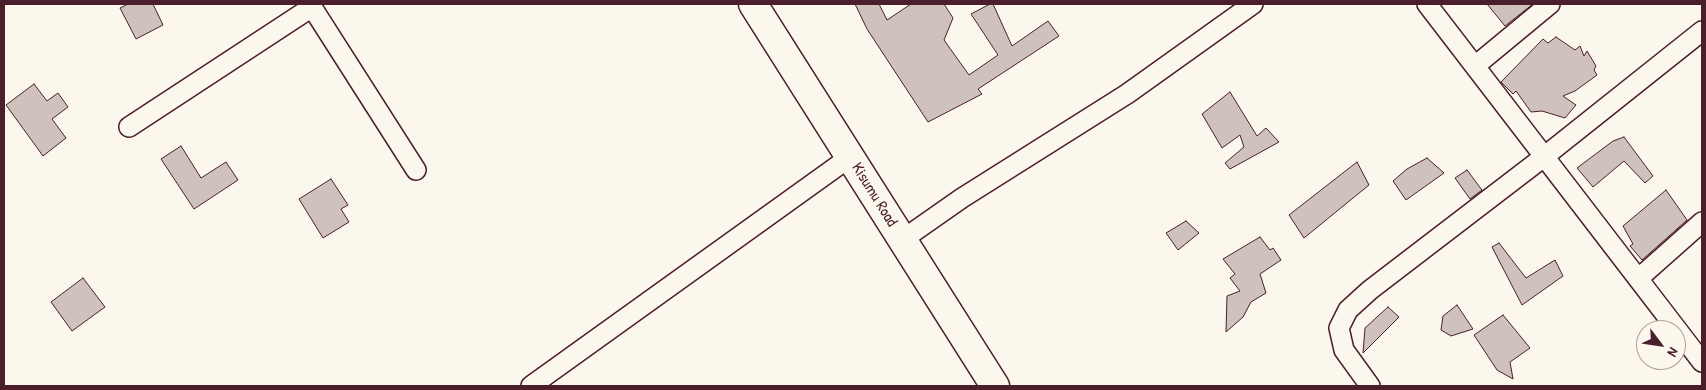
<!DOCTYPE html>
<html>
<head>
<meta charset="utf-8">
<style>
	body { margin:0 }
	#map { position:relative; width:1706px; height:390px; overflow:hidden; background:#fbf7ec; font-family:"Patrick Hand",sans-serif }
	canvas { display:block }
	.frame { position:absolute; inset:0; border:5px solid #4a1f2b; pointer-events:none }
	.north { position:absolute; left:1636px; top:320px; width:50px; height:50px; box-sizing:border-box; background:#fbf7ec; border:1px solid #b4a19f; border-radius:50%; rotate:121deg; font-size:14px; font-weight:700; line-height:20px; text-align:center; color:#4a1f2b }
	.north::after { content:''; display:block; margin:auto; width:18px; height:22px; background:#4a1f2b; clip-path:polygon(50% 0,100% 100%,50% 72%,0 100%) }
</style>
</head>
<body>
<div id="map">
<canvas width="1706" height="390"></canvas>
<div class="frame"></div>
<div class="north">N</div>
</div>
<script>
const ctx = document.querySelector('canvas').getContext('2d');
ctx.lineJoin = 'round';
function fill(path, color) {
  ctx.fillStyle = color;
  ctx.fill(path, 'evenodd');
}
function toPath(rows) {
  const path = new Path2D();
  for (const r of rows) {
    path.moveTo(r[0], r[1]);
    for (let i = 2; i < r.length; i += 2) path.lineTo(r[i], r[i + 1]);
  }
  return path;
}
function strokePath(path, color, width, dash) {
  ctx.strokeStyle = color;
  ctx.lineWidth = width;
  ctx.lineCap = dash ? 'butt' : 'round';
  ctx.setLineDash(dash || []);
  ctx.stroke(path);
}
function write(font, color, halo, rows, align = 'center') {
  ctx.font = font + ' "Patrick Hand",sans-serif';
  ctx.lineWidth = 4.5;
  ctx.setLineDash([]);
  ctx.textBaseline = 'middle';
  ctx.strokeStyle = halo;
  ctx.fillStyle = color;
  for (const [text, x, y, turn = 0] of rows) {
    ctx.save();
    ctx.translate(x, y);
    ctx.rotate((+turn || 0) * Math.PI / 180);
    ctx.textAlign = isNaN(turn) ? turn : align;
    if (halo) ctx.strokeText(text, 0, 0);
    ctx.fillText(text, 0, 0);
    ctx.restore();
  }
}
const building = toPath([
	[128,4,153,4,163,25,136,39,120,8,128,4],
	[855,4,879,4,887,20,911,4,944,4,953,18,944,40,969,75,998,55,971,14,990,4,993,4,1012,46,1048,21,1059,36,978,89,982,94,928,122,867,29,855,4],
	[1487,4,1533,4,1505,26,1487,4],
	[1556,37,1575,50,1580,46,1584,56,1587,51,1596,66,1594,70,1597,75,1575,91,1563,96,1576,105,1565,118,1542,111,1531,112,1516,91,1513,94,1501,82,1543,39,1548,43,1556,37],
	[34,84,47,101,58,93,68,107,52,119,66,138,43,156,6,105,34,84],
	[1230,92,1257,136,1266,128,1279,142,1230,169,1225,163,1244,147,1240,135,1222,148,1202,114,1230,92],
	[1624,137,1653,176,1645,183,1624,161,1593,187,1577,168,1613,141,1624,137],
	[181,146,201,178,226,162,238,180,194,209,161,159,181,146],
	[1427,158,1444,173,1406,200,1393,181,1407,169,1427,158],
	[1357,162,1369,185,1304,238,1289,215,1357,162],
	[1467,170,1482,190,1470,199,1455,178,1467,170],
	[331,179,348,205,341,209,349,222,323,238,299,199,331,179],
	[1666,190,1687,220,1642,260,1630,246,1633,244,1623,226,1666,190],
	[1186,221,1199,233,1178,250,1166,233,1186,221],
	[1260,237,1270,250,1273,248,1281,260,1260,274,1266,293,1251,302,1243,317,1226,332,1227,296,1240,291,1230,278,1235,274,1223,259,1260,237],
	[1499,243,1526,278,1555,260,1563,276,1522,305,1492,247,1499,243],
	[83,278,105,307,72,331,51,302,83,278],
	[1457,305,1473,329,1451,336,1441,330,1443,316,1457,305],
	[1388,307,1399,317,1363,353,1365,328,1388,307],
	[1503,315,1530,348,1510,362,1513,379,1497,370,1474,335,1503,315]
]);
fill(building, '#cfc2bc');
strokePath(building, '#4a1f2b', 1);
const street = toPath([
	[310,4,416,170],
	[1427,4,1702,362],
	[1475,66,1550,4],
	[129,127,312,7],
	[902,240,962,198,1127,94,1253,4],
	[1639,278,1702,222],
	[531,386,850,157],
	[1370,386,1344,350,1339,328,1348,310,1370,290,1545,156,1702,31]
]);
const highway = toPath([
	[753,4,995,386]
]);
strokePath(street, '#4a1f2b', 22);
strokePath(highway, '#4a1f2b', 31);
strokePath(street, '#fbf7ec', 19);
strokePath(highway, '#fbf7ec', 28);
write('16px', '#4a1f2b', '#fbf7ec', [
	["Kisumu Road",874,195,58]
]);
</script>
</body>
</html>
